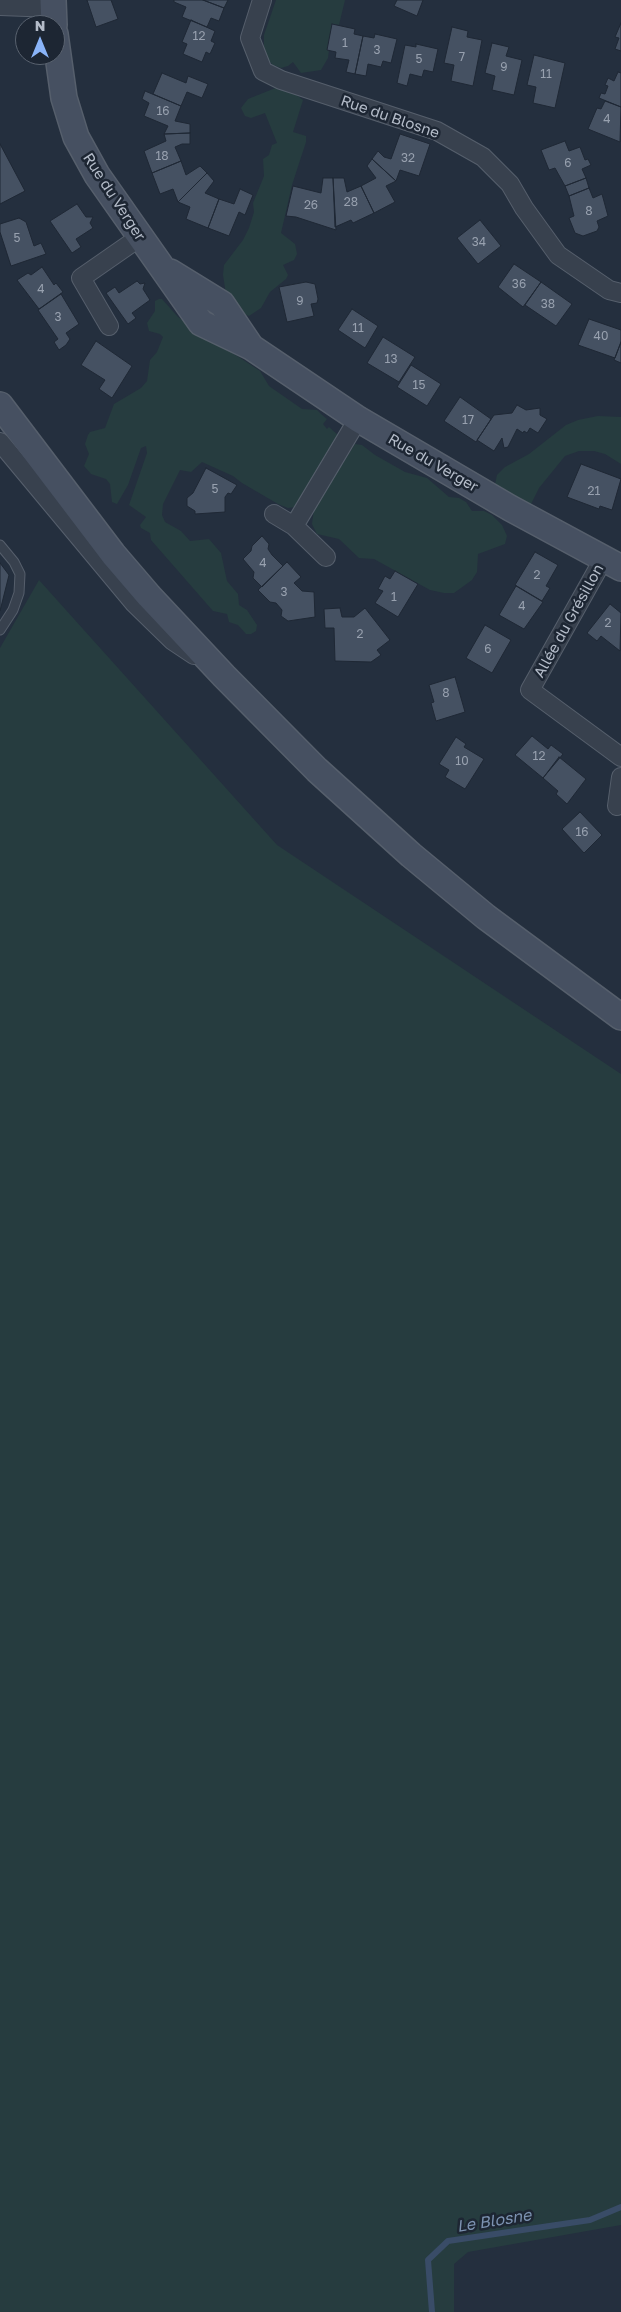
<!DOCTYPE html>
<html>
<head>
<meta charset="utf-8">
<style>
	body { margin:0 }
	#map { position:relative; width:621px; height:2312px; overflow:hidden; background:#242f3e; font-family:"Golos Text",sans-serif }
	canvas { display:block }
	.north { position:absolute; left:15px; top:15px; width:50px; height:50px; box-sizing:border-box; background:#1d2633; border:1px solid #59626f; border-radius:50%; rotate:0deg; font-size:14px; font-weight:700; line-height:20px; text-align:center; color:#b4bcc9 }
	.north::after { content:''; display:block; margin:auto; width:18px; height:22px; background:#8ab4f8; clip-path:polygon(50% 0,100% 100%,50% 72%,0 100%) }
</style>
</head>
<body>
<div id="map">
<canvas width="621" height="2312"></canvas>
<div class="north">N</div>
</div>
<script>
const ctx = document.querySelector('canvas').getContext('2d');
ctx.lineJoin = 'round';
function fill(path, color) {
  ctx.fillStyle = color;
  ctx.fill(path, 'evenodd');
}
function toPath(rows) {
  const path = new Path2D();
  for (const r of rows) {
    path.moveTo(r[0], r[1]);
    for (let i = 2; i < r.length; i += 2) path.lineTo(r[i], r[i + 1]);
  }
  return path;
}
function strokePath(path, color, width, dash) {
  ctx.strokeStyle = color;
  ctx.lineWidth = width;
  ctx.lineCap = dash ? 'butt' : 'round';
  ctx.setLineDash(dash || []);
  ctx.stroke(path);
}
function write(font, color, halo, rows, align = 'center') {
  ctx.font = font + ' "Golos Text",sans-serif';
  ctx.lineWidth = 5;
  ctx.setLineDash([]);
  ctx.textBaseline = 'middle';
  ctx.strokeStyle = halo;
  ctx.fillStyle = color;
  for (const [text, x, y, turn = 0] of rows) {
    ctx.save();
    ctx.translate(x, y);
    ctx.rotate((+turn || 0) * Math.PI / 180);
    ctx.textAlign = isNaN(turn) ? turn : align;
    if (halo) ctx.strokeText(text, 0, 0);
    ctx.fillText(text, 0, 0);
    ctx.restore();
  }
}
fill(toPath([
	[276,0,345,0,339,25,332,24,327,50,329,50,328,58,321,70,301,73,293,62,288,66,281,68,273,65,267,59,264,51,264,35],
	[278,87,294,93,303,100,293,132,306,136,306,142,292,185,281,233,295,244,297,254,294,260,283,265,288,275,286,279,270,292,261,308,249,316,238,311,226,294,223,275,224,265,243,240,249,228,254,212,253,203,264,176,263,159,269,155,272,145,277,143,265,113,251,118,245,116,241,108,248,99],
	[159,299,162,299,178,317,260,371,269,386,302,409,317,410,321,414,327,419,323,424,327,429,329,427,339,436,300,502,295,507,288,508,278,504,242,483,233,476,202,462,191,472,180,470,163,504,162,515,165,522,181,531,190,541,209,539,221,553,227,581,238,594,239,605,247,610,257,625,256,631,251,634,246,634,238,625,229,622,227,614,213,611,151,540,150,533,141,528,140,525,146,517,129,505,147,453,146,446,141,448,128,485,117,504,112,502,110,484,106,479,91,474,84,466,89,454,85,444,88,435,90,432,105,428,114,404,141,388,147,381,150,360,157,352,163,337,160,334,149,331,147,323,155,311,155,301],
	[598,416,621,417,621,464,605,454,594,451,579,451,565,456,539,488,530,506,494,490,497,475,505,467,529,454,566,425,578,420],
	[355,444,362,445,375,455,405,472,427,478,449,497,459,498,466,502,472,511,484,511,492,515,502,525,507,536,505,544,478,554,477,572,472,580,454,593,444,593,430,590,374,559,359,558,339,539,317,534,312,524,314,509],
	[39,580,277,845,621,1074,621,2225,468,2252,454,2264,454,2312,0,2312,0,648]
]), '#263c3f');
strokePath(toPath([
	[432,2312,428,2260,448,2241,590,2220,621,2207]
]), '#394c67', 6);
const building = toPath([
	[87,0,111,0,118,19,96,27,87,0],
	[174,0,203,0,224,8,219,21,211,18,207,27,182,17,186,7,174,2,174,0],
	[203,0,228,0,224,8,203,0],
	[397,0,423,0,417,16,394,6,397,0],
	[191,20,215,31,211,41,215,43,210,54,206,52,202,62,183,54,187,44,182,42,191,20],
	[621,23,621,51,615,49,619,38,615,37,621,23],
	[332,24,355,29,354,34,363,36,355,74,346,72,349,60,335,58,336,52,327,50,332,24],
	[452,27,468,31,467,37,482,40,473,86,451,81,454,65,444,63,452,27],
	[375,34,397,39,391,63,383,61,381,67,368,64,366,76,355,74,363,36,374,38,375,34],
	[492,43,509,47,506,56,522,60,514,95,492,90,495,76,485,73,492,43],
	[416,44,438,49,433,72,424,70,422,77,410,74,407,86,397,83,405,45,416,47,416,44],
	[534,55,565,63,555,108,533,103,536,87,527,85,534,55],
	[618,72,621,73,621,107,599,98,601,93,605,94,608,86,605,85,608,78,614,81,618,72],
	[162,73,186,83,188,76,208,84,202,98,187,92,181,106,153,94,162,73],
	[145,91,181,106,175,121,190,124,190,133,164,134,168,126,144,116,149,103,142,99,145,91],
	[605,101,621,107,620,142,588,129,597,108,601,109,605,101],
	[190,133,190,144,182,144,175,147,181,161,152,173,144,151,166,141,164,134,190,133],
	[400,134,430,144,419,176,400,170,396,181,372,159,378,151,384,157,391,159,400,134],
	[565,141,569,151,580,147,585,160,588,159,591,165,582,169,586,178,565,186,555,168,549,170,541,150,565,141],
	[0,144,25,191,0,204,0,144],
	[372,159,396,181,386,186,395,202,374,213,361,186,376,178,367,166,372,159],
	[181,161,186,175,200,166,207,173,178,202,173,189,160,194,152,173,181,161],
	[207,173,214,181,205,193,219,199,208,228,186,219,190,207,178,202,207,173],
	[323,178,333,178,336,230,296,217,286,216,293,186,321,193,323,178],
	[333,178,344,178,347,192,361,186,374,213,353,223,351,220,335,227,333,178],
	[586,178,589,188,569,196,565,186,586,178],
	[589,188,593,198,602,194,608,216,597,221,599,227,597,231,583,236,575,233,569,218,574,216,569,196,589,188],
	[240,189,253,195,245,215,239,212,229,236,208,228,219,199,234,204,240,189],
	[77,204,86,217,93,217,90,223,93,228,76,239,81,247,72,253,50,221,77,204],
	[19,218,26,222,34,246,41,243,46,254,11,266,0,232,0,224,19,218],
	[480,220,501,246,478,264,457,238,480,220],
	[514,264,541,282,523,307,498,287,514,264],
	[42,267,54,285,56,283,63,292,39,309,17,280,28,273,31,275,42,267],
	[137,281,140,284,145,283,143,289,150,300,132,313,136,318,128,324,106,293,115,287,119,293,137,281],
	[306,282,315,284,318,299,317,303,311,304,314,316,287,322,279,287,306,282],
	[541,282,572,304,556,326,525,305,541,282],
	[61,294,79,324,66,333,70,339,66,345,59,350,54,342,58,339,38,310,61,294],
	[352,309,378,326,365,348,338,330,352,309],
	[589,319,621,330,621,342,615,358,578,345,589,319],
	[383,337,415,357,399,382,367,363,383,337],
	[96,341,132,366,112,398,99,389,105,380,81,365,96,341],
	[621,342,621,363,614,360,621,342],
	[411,365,441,384,427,406,397,387,411,365],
	[460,397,491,419,476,442,444,421,460,397],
	[517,405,526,410,540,408,540,415,547,419,538,433,530,428,527,433,524,431,523,433,517,429,508,447,504,448,502,438,494,451,477,440,494,415,512,413,517,405],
	[581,464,621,479,612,510,600,506,599,509,567,497,581,464],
	[206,468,237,485,231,494,228,493,225,497,225,512,195,514,195,511,187,506,187,498,193,493,206,468],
	[262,536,269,544,268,549,272,555,283,566,262,587,253,578,254,572,243,559,251,551,252,546,262,536],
	[535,552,558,565,546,586,550,588,542,601,515,585,535,552],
	[287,562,301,577,294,583,302,591,314,592,315,617,288,621,281,616,282,610,276,603,270,602,258,590,287,562],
	[0,563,9,575,0,611,0,563],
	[395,571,418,584,398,617,375,603,383,591,378,589,385,576,390,579,395,571],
	[516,586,543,602,524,629,499,615,516,586],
	[610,604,621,613,620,651,601,636,597,641,587,633,610,604],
	[340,608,342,617,354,617,365,608,390,640,377,650,381,655,371,662,335,661,334,628,325,628,324,609,340,608],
	[485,625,511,640,492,673,466,658,485,625],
	[455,677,465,712,436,721,431,703,434,702,429,685,455,677],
	[532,736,548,749,551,745,563,754,543,778,515,755,532,736],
	[456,737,466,744,464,747,484,759,465,789,445,777,449,770,439,764,456,737],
	[559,757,586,779,567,804,556,794,558,791,543,778,559,757],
	[580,812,602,835,584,853,562,829,580,812]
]);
fill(building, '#455162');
strokePath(building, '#1f2835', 1);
const lane = toPath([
	[0,545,14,562,20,574,19,593,13,610,0,630]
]);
const street = toPath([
	[262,0,250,38,263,71,281,80,437,131,483,157,510,184,524,208,558,255,609,290,621,293],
	[0,6,54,8],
	[109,326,81,278,140,237],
	[0,442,134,603,173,641,194,655],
	[274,514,294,526,326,557],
	[294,526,358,419],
	[604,558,530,690,621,757],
	[617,806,621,777]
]);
const secondary = toPath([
	[53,0,54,25],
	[55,34,64,98,76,137,97,175,201,323,251,347,358,419,510,508,621,568],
	[170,272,222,304,251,347],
	[0,405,113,554,149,596,224,676,317,770,411,855,486,917,621,1017]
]);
strokePath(lane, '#565f6c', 11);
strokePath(street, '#565f6c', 20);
strokePath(secondary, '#565f6c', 28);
strokePath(lane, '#38414e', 9);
strokePath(street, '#38414e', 18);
strokePath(secondary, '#465061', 25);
write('12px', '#98a1af', null, [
	["12",199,36],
	["1",345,43],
	["3",377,50],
	["7",462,57],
	["5",419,59],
	["9",504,67],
	["11",546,74],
	["16",163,111],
	["4",607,119],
	["18",162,156],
	["32",408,158],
	["6",568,163],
	["28",351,202],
	["26",311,205],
	["8",589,211],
	["5",17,238],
	["34",479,242],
	["36",519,284],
	["4",41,289],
	["9",300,301],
	["38",548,304],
	["3",58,317],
	["11",358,328],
	["40",601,336],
	["13",391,359],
	["15",419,385],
	["17",468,420],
	["5",215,489],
	["21",594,491],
	["4",263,563],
	["2",537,575],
	["3",284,592],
	["1",394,597],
	["4",522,606],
	["2",608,623],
	["2",360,634],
	["6",488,649],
	["8",446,693],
	["12",539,756],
	["10",462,761],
	["16",582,832]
]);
write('15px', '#b4bcc9', '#1d2633', [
	["Rue du Blosne",390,117,19],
	["Rue du Verger",114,197,57],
	["Rue du Verger",433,463,30],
	["Allée du Grésillon",569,621,-61]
]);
write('italic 16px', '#7c92b1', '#1d2633', [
	["Le Blosne",494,2221,-9]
]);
</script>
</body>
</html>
